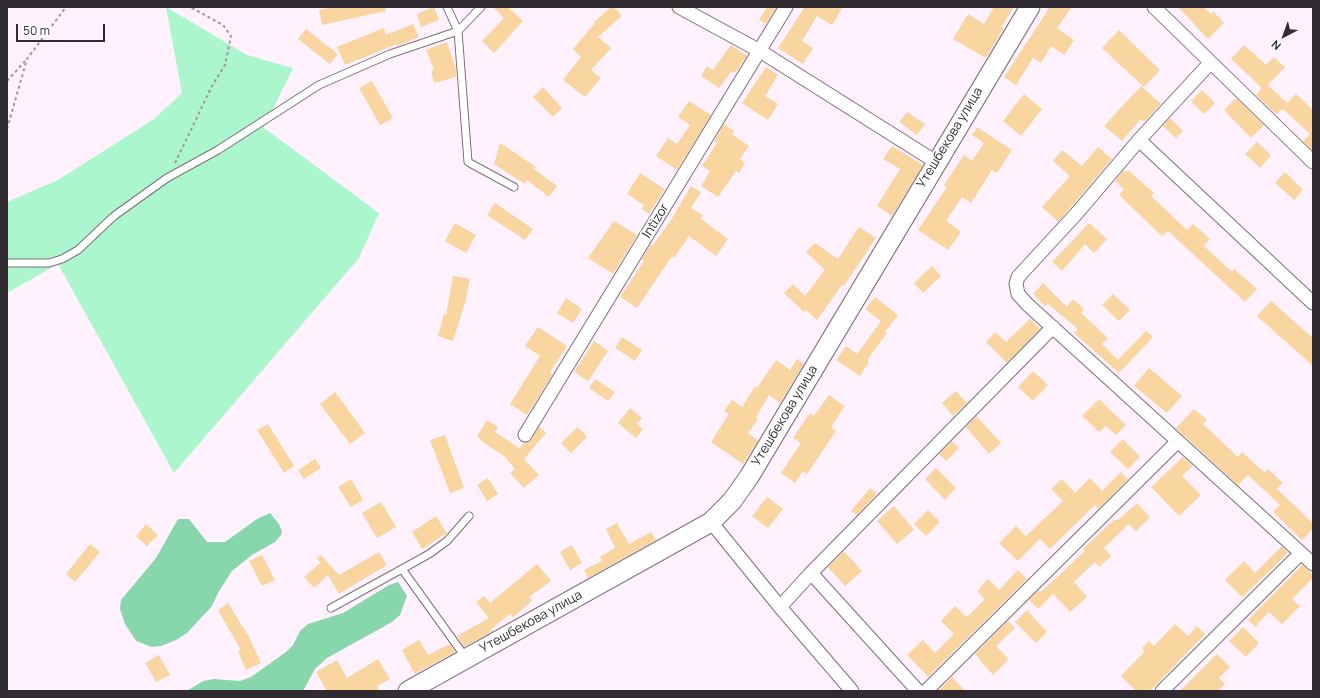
<!DOCTYPE html>
<html>
<head>
<meta charset="utf-8">
<style>
	body { margin:0 }
	#map { position:relative; width:1320px; height:698px; overflow:hidden; background:#fff1fe; font-family:Manrope,sans-serif }
	canvas { display:block }
	.frame { position:absolute; inset:0; border:8px solid #312c31; pointer-events:none }
	.north { position:absolute; left:1264px; top:16px; width:40px; height:40px; -webkit-text-stroke:3px #fff; paint-order:stroke; rotate:221deg; font-size:11px; font-weight:700; line-height:16px; text-align:center; color:#312c31 }
	.north::after { content:''; display:block; margin:auto; width:14px; height:18px; background:#312c31; clip-path:polygon(50% 0,100% 100%,50% 72%,0 100%) }
	.scale { position:absolute; left:16px; top:24px; width:89px; height:18px; box-sizing:border-box; border:2px solid #312c31; border-top:0; padding-left:5px; font-size:12px; line-height:14px; white-space:nowrap; color:#312c31; -webkit-text-stroke:3px #fff; paint-order:stroke }
</style>
</head>
<body>
<div id="map">
<canvas width="1320" height="698"></canvas>
<div class="frame"></div>
<div class="north">N</div>
<div class="scale">50 m</div>
</div>
<script>
const ctx = document.querySelector('canvas').getContext('2d');
ctx.lineJoin = 'round';
function fill(path, color) {
  ctx.fillStyle = color;
  ctx.fill(path, 'evenodd');
}
function toPath(rows) {
  const path = new Path2D();
  for (const r of rows) {
    path.moveTo(r[0], r[1]);
    for (let i = 2; i < r.length; i += 2) path.lineTo(r[i], r[i + 1]);
  }
  return path;
}
function strokePath(path, color, width, dash) {
  ctx.strokeStyle = color;
  ctx.lineWidth = width;
  ctx.lineCap = dash ? 'butt' : 'round';
  ctx.setLineDash(dash || []);
  ctx.stroke(path);
}
function write(font, color, halo, rows, align = 'center') {
  ctx.font = font + ' Manrope,sans-serif';
  ctx.lineWidth = 3;
  ctx.setLineDash([]);
  ctx.textBaseline = 'middle';
  ctx.strokeStyle = halo;
  ctx.fillStyle = color;
  for (const [text, x, y, turn = 0] of rows) {
    ctx.save();
    ctx.translate(x, y);
    ctx.rotate((+turn || 0) * Math.PI / 180);
    ctx.textAlign = isNaN(turn) ? turn : align;
    if (halo) ctx.strokeText(text, 0, 0);
    ctx.fillText(text, 0, 0);
    ctx.restore();
  }
}
fill(toPath([
	[166,7,247,55,293,68,264,128,379,213,359,258,174,473,58,264,7,293,7,202,58,180,154,119,182,93]
]), '#acf6cd');
fill(toPath([
	[270,513,279,524,282,531,281,535,275,542,252,555,232,571,218,593,212,606,187,633,176,640,161,646,152,647,136,641,125,624,120,609,121,600,156,558,178,519,189,519,207,542,225,542,257,519],
	[398,582,407,596,400,615,392,622,327,658,315,669,303,691,187,691,203,681,214,679,240,681,251,677,286,652,293,645,300,631,308,624,343,613,389,585]
]), '#87d6ac');
fill(toPath([
	[333,7,385,7,386,11,322,25,319,10],
	[434,7,439,20,421,27,417,14],
	[493,7,508,7,523,21,494,53,482,41,504,18],
	[611,7,614,7,622,16,598,37,611,48,591,70,601,78,585,97,563,80,581,57,573,49,595,23,594,22],
	[767,7,777,7,766,24,759,20],
	[802,7,843,7,832,25,817,16,802,41,813,48,803,64,778,48,804,8],
	[994,7,1014,7,1002,26,1004,27,986,58,953,39,968,14,984,24],
	[1050,7,1072,7,1057,28,1074,40,1064,55,1051,46,1041,63,1033,58,1016,85,1004,77],
	[1178,7,1204,7,1211,14,1214,12,1224,23,1208,39],
	[413,24,419,37,397,46,397,44,345,65,337,47,384,28,386,35],
	[306,29,338,54,330,64,298,39],
	[1119,30,1160,70,1144,87,1102,48],
	[447,42,456,69,456,77,434,83,431,71,434,70,426,50],
	[731,45,747,56,735,73,732,71,719,88,701,76,707,66,713,70],
	[1244,45,1266,65,1274,57,1285,67,1268,85,1287,103,1296,94,1313,110,1313,151,1303,141,1310,134,1283,109,1276,114,1256,95,1262,88,1231,59],
	[766,67,778,75,765,96,778,104,768,120,742,103],
	[372,81,393,118,380,125,359,88],
	[1141,86,1161,104,1144,122,1141,119,1122,141,1104,126],
	[543,87,562,108,553,117,533,97],
	[1202,90,1215,103,1204,114,1191,101],
	[1024,94,1042,109,1021,136,1003,121],
	[1236,98,1264,125,1251,138,1224,110],
	[689,101,711,115,677,170,656,156,668,138,677,144,690,125,678,117],
	[907,112,925,124,917,135,899,122],
	[1170,118,1183,131,1176,138,1163,126],
	[724,124,734,131,732,134,749,146,740,159,745,163,739,173,736,171,718,197,701,186,710,171,702,166,717,143,714,141],
	[977,127,1012,150,997,173,992,170,971,203,962,197,946,221,961,232,948,250,918,230,947,187,944,185,964,155,972,161,984,143,972,135],
	[1257,142,1271,155,1260,168,1245,154],
	[500,143,536,167,534,169,557,186,549,197,527,180,525,184,494,164],
	[892,146,923,165,892,216,877,206,900,169,883,159],
	[1098,147,1112,159,1058,222,1042,207,1070,176,1053,161,1062,150,1082,166],
	[1124,170,1126,172,1128,170,1154,193,1151,196,1187,230,1193,224,1210,239,1204,246,1232,272,1234,269,1257,289,1245,302,1168,231,1162,236,1119,195,1124,189,1115,181],
	[1285,172,1303,190,1294,200,1275,183],
	[640,173,665,189,649,214,642,209,644,205,627,194],
	[691,186,701,192,691,208,703,215,701,219,728,239,716,256,689,236,674,258,672,256,637,308,620,297,644,261,642,259,651,244,653,245,671,220],
	[495,203,533,229,525,240,487,215],
	[614,221,637,235,613,274,588,258],
	[455,223,476,235,466,253,445,241],
	[1089,223,1107,239,1094,253,1085,244,1062,271,1052,262],
	[859,227,876,238,844,286,842,285,817,320,806,310,804,312,784,293,793,284,805,296,825,270,806,252,815,243,838,259],
	[932,266,941,276,923,293,914,283],
	[453,276,470,279,465,303,453,341,438,336,444,314,446,315],
	[1043,283,1067,307,1073,299,1084,309,1081,313,1108,338,1102,344,1118,360,1146,331,1153,337,1119,373,1074,333,1078,329,1048,304,1045,306,1033,294],
	[1113,294,1130,310,1119,321,1102,305],
	[875,297,898,315,885,332,887,333,867,360,869,362,860,376,836,360,846,346,857,354,881,321,865,309],
	[566,298,582,309,573,323,557,313],
	[1271,301,1313,338,1313,366,1257,316],
	[1030,319,1040,329,1007,363,986,342,995,332,1006,342],
	[538,327,567,346,550,372,553,374,527,415,510,404,540,356,525,346],
	[622,337,642,350,635,361,615,348],
	[594,341,608,351,588,381,574,372],
	[797,359,804,364,785,395,780,403,769,395,756,417,758,419,748,433,758,441,743,464,711,442,729,414,724,411,732,400,742,407,755,386,757,388,776,360,790,370],
	[1149,368,1182,396,1167,413,1134,386],
	[1033,371,1048,385,1033,401,1018,387],
	[595,379,615,392,608,401,589,388],
	[956,391,967,403,953,416,942,403],
	[335,392,365,433,350,444,320,404],
	[829,395,845,406,831,427,836,431,807,474,803,471,795,483,781,473,801,443,793,438,810,413,814,416],
	[1099,399,1126,425,1116,435,1106,426,1099,432,1082,416],
	[630,408,642,418,637,423,643,429,636,438,618,423],
	[1194,409,1207,420,1203,424,1238,457,1242,452,1265,473,1268,469,1283,483,1277,489,1313,523,1313,529,1302,540,1273,512,1280,505,1248,475,1238,485,1176,428],
	[976,416,1001,443,989,454,966,427],
	[487,420,498,427,495,432,519,448,524,443,532,439,539,427,546,433,524,459,539,475,524,488,510,473,515,469,504,456,483,442,477,436],
	[268,424,294,466,284,473,257,430],
	[578,427,587,437,571,453,561,443],
	[445,435,464,488,450,493,430,440],
	[1123,439,1140,457,1128,469,1110,452],
	[952,441,959,448,946,461,939,454],
	[1183,457,1193,466,1182,476,1201,495,1179,516,1151,487],
	[315,459,321,468,304,479,298,470],
	[936,468,956,488,945,500,925,479],
	[1121,472,1128,479,1098,509,1095,505,1050,549,1040,539,1018,561,999,543,1016,526,1026,536,1063,501,1051,489,1062,479,1075,493,1090,478,1102,491],
	[488,478,498,494,487,501,477,485],
	[351,479,363,500,351,507,338,487],
	[870,488,877,494,857,515,851,511],
	[767,497,783,509,768,528,752,516],
	[381,502,396,527,377,538,362,513],
	[1137,503,1150,517,1136,531,1129,524,1104,548,1111,556,1099,567,1095,562,1074,582,1087,597,1070,612,1053,594,1038,609,1029,600,1039,590,1040,592,1043,590,1085,551,1083,549,1114,520,1118,520],
	[894,506,914,530,897,544,877,521],
	[928,510,940,522,926,536,914,524],
	[436,516,447,533,422,549,412,532],
	[617,523,629,544,651,532,656,540,588,578,584,570,602,561,600,557,615,548,606,529],
	[146,524,158,535,147,546,136,536],
	[90,544,100,552,75,582,66,574],
	[572,545,582,563,570,570,560,552],
	[1282,546,1288,553,1242,597,1225,580,1244,561,1255,573],
	[844,551,862,571,845,586,828,567],
	[379,552,387,565,339,594,328,575,314,588,304,577,320,563,317,558,321,555,339,575],
	[262,555,275,580,262,586,249,561],
	[537,564,551,581,529,597,532,601,513,617,510,614,491,629,493,631,464,647,457,636,489,618,476,602,484,596,490,603],
	[1302,565,1313,575,1313,578,1292,599,1300,606,1282,624,1269,612,1255,627,1248,620],
	[1018,570,1027,579,928,677,907,655,923,640,935,653,954,634,941,621,955,606,967,617,985,599,977,591,988,579,999,590],
	[228,603,249,637,261,663,246,670,238,651,241,650,218,610],
	[1027,610,1047,632,1036,643,1015,622],
	[1008,621,1015,628,996,646,1009,659,993,675,975,654],
	[1175,624,1188,636,1197,626,1205,634,1150,691,1136,691,1121,676,1145,651,1142,648,1149,641,1154,646],
	[1243,627,1259,643,1246,657,1229,641],
	[419,640,428,655,450,644,455,652,415,674,402,650],
	[1217,654,1230,667,1219,678,1225,684,1218,691,1180,691],
	[159,655,170,675,156,682,145,663],
	[378,659,390,679,377,686,379,691,327,691,316,672,337,660,347,678],
	[952,677,965,691,942,691,940,689]
]), '#f9d5a0');
const lane = toPath([
	[447,7,458,31,468,162,514,187],
	[7,263,49,263,62,259,78,250,114,216,167,178,218,150,319,85,390,54,458,31,481,7],
	[402,569,429,554,447,541,469,516],
	[331,608,402,569,466,658]
]);
const street = toPath([
	[679,7,760,51,936,162],
	[1154,7,1313,162],
	[1210,63,1139,140,1077,213,1018,277,1016,284,1018,294,1027,304,1313,564],
	[1139,140,1313,303],
	[525,435,786,7],
	[711,522,780,607,852,691],
	[811,573,918,691],
	[780,607,811,573,1053,327],
	[926,691,1178,441],
	[1162,691,1301,553]
]);
const secondary = toPath([
	[408,691,711,522,732,501,749,477,1030,7]
]);
strokePath(lane, '#7b6f7a', 9);
strokePath(street, '#7b6f7a', 15);
strokePath(secondary, '#7b6f7a', 21);
strokePath(toPath([
	[7,81,26,60],
	[7,129,27,59,66,7],
	[175,163,212,86,225,65,231,36,223,25,190,7]
]), '#9f959f', 2, [3, 3]);
strokePath(lane, '#fff', 7);
strokePath(street, '#fff', 13);
strokePath(secondary, '#fff', 19);
write('13px', '#312c31', '#fff', [
	["Утешбекова улица",950,138,-59],
	["Intizor",656,221,-58],
	["Утешбекова улица",785,416,-59],
	["Утешбекова улица",531,622,-29]
]);
</script>
</body>
</html>
